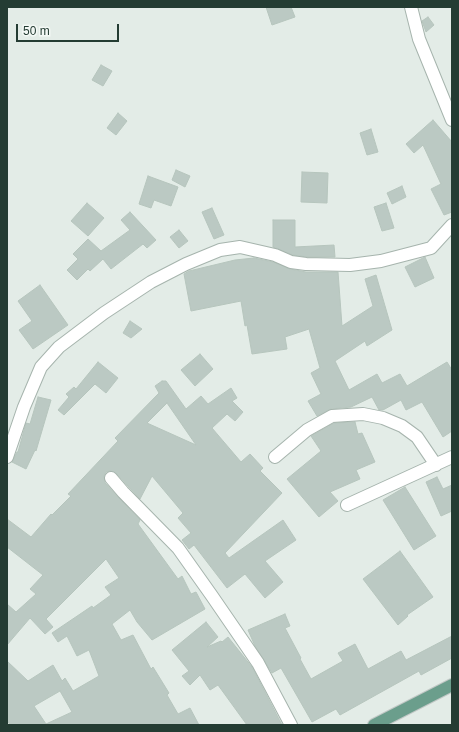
<!DOCTYPE html>
<html>
<head>
<meta charset="utf-8">
<style>
	body { margin:0 }
	#map { position:relative; width:459px; height:732px; overflow:hidden; background:#e3ece7; font-family:Helvetica,sans-serif }
	canvas { display:block }
	.frame { position:absolute; inset:0; border:8px solid #243c33; pointer-events:none }
	.scale { position:absolute; left:16px; top:24px; width:103px; height:18px; box-sizing:border-box; border:2px solid #243c33; border-top:0; padding-left:5px; font-size:12px; line-height:14px; white-space:nowrap; color:#243c33; -webkit-text-stroke:3px #f3f8f5; paint-order:stroke }
</style>
</head>
<body>
<div id="map">
<canvas width="459" height="732"></canvas>
<div class="frame"></div>
<div class="scale">50 m</div>
</div>
<script>
const ctx = document.querySelector('canvas').getContext('2d');
ctx.lineJoin = 'round';
function fill(path, color) {
  ctx.fillStyle = color;
  ctx.fill(path, 'evenodd');
}
function toPath(rows) {
  const path = new Path2D();
  for (const r of rows) {
    path.moveTo(r[0], r[1]);
    for (let i = 2; i < r.length; i += 2) path.lineTo(r[i], r[i + 1]);
  }
  return path;
}
function strokePath(path, color, width, dash) {
  ctx.strokeStyle = color;
  ctx.lineWidth = width;
  ctx.lineCap = dash ? 'butt' : 'round';
  ctx.setLineDash(dash || []);
  ctx.stroke(path);
}
const building = toPath([
	[266,7,291,7,295,17,272,25,266,7],
	[428,17,434,25,426,32,422,21,428,17],
	[101,65,112,71,103,86,92,80,101,65],
	[118,113,127,121,116,135,107,128,118,113],
	[433,120,452,142,452,212,444,215,431,189,441,184,423,145,414,153,406,144,433,120],
	[371,129,378,152,367,155,360,133,371,129],
	[176,170,190,176,185,187,172,180,176,170],
	[302,172,328,173,327,203,301,202,302,172],
	[148,176,178,187,171,206,154,200,151,208,139,204,148,176],
	[402,186,406,197,392,204,387,193,402,186],
	[87,203,104,218,88,236,71,221,87,203],
	[386,203,394,228,382,231,374,207,386,203],
	[212,208,224,235,214,239,202,212,212,208],
	[130,212,156,240,147,248,143,244,111,269,103,259,90,271,88,269,77,280,67,270,78,259,73,254,88,239,101,251,130,230,121,220,130,212],
	[273,220,295,220,295,247,334,245,335,257,307,257,293,255,273,247,273,220],
	[179,230,188,241,179,248,170,237,179,230],
	[425,257,434,278,415,287,405,267,425,257],
	[254,258,273,262,290,269,306,272,338,272,342,326,373,306,365,279,376,275,392,330,367,346,365,341,335,361,349,390,377,374,382,383,400,374,407,386,447,362,452,370,452,431,443,437,422,402,406,410,401,400,383,410,379,410,372,397,351,407,331,409,317,416,308,401,321,394,311,373,320,368,309,329,285,337,287,349,252,354,247,325,245,326,241,301,191,311,184,274,189,271,235,260,254,258],
	[40,285,68,325,33,349,19,330,32,321,18,301,40,285],
	[130,321,142,329,131,338,123,333,130,321],
	[200,354,213,369,195,386,181,370,200,354],
	[98,362,118,378,106,393,95,384,64,415,58,410,69,397,66,394,74,387,76,389,98,362],
	[162,381,166,381,186,409,201,396,208,404,231,388,237,398,232,401,243,412,235,421,227,414,212,428,241,462,250,454,263,468,260,471,282,493,225,553,229,558,283,520,296,540,265,561,283,582,265,598,245,574,227,588,194,545,189,549,182,540,191,533,178,518,183,513,152,476,140,499,116,473,110,471,106,472,104,476,105,483,140,520,138,524,178,579,182,576,191,594,196,592,205,609,152,640,137,622,130,610,112,624,121,640,133,635,151,669,153,667,169,693,167,695,178,714,190,708,199,725,10,725,7,720,7,661,28,681,53,665,62,681,65,678,73,691,99,676,89,650,77,656,67,636,58,642,52,633,92,606,93,608,111,595,105,587,119,578,106,559,46,619,53,627,45,634,30,618,7,645,7,604,16,612,36,594,30,589,43,575,7,547,7,519,31,537,51,514,52,515,71,496,68,494,118,441,115,438,159,393,155,386,162,381],
	[167,403,196,445,147,423,167,403],
	[60,691,72,712,46,724,34,706,60,691],
	[38,397,51,400,36,451,35,450,26,469,12,462,17,452,18,452,26,423,30,424,38,397],
	[355,422,358,434,362,433,375,462,356,470,360,479,330,492,338,501,319,517,287,479,321,451,311,436,334,423,355,422],
	[437,477,443,489,452,485,452,511,441,516,426,482,437,477],
	[405,487,436,536,414,550,383,500,405,487],
	[400,551,433,597,407,615,408,616,398,625,363,579,400,551],
	[285,614,290,626,285,628,301,658,300,659,311,679,343,661,338,653,355,644,368,669,401,651,406,660,452,636,452,658,421,675,419,671,340,715,336,709,312,722,281,668,272,673,255,646,248,630,285,614],
	[206,622,218,637,207,647,221,641,222,642,228,637,252,667,282,725,247,725,218,685,210,690,200,675,190,685,182,676,189,671,172,650,206,622]
]);
fill(building, '#bbc9c3');
strokePath(building, '#b6c5bd', 1);
const minor = toPath([
	[411,7,419,39,452,120],
	[7,457,24,407,41,367,59,347,104,313,151,282,186,264,220,250,240,247,275,255,291,262,306,264,350,265,381,261,431,248,452,225],
	[275,457,307,430,332,416,363,414,383,418,402,426,417,437,436,465],
	[111,478,123,492,178,548,212,596,258,663,291,725],
	[347,505,452,457]
]);
const major = toPath([
	[374,725,452,685]
]);
strokePath(minor, '#a6b4ad', 14);
strokePath(major, '#c2c8c6', 14);
strokePath(minor, '#fff', 12);
strokePath(major, '#6b9e8c', 12);
</script>
</body>
</html>
